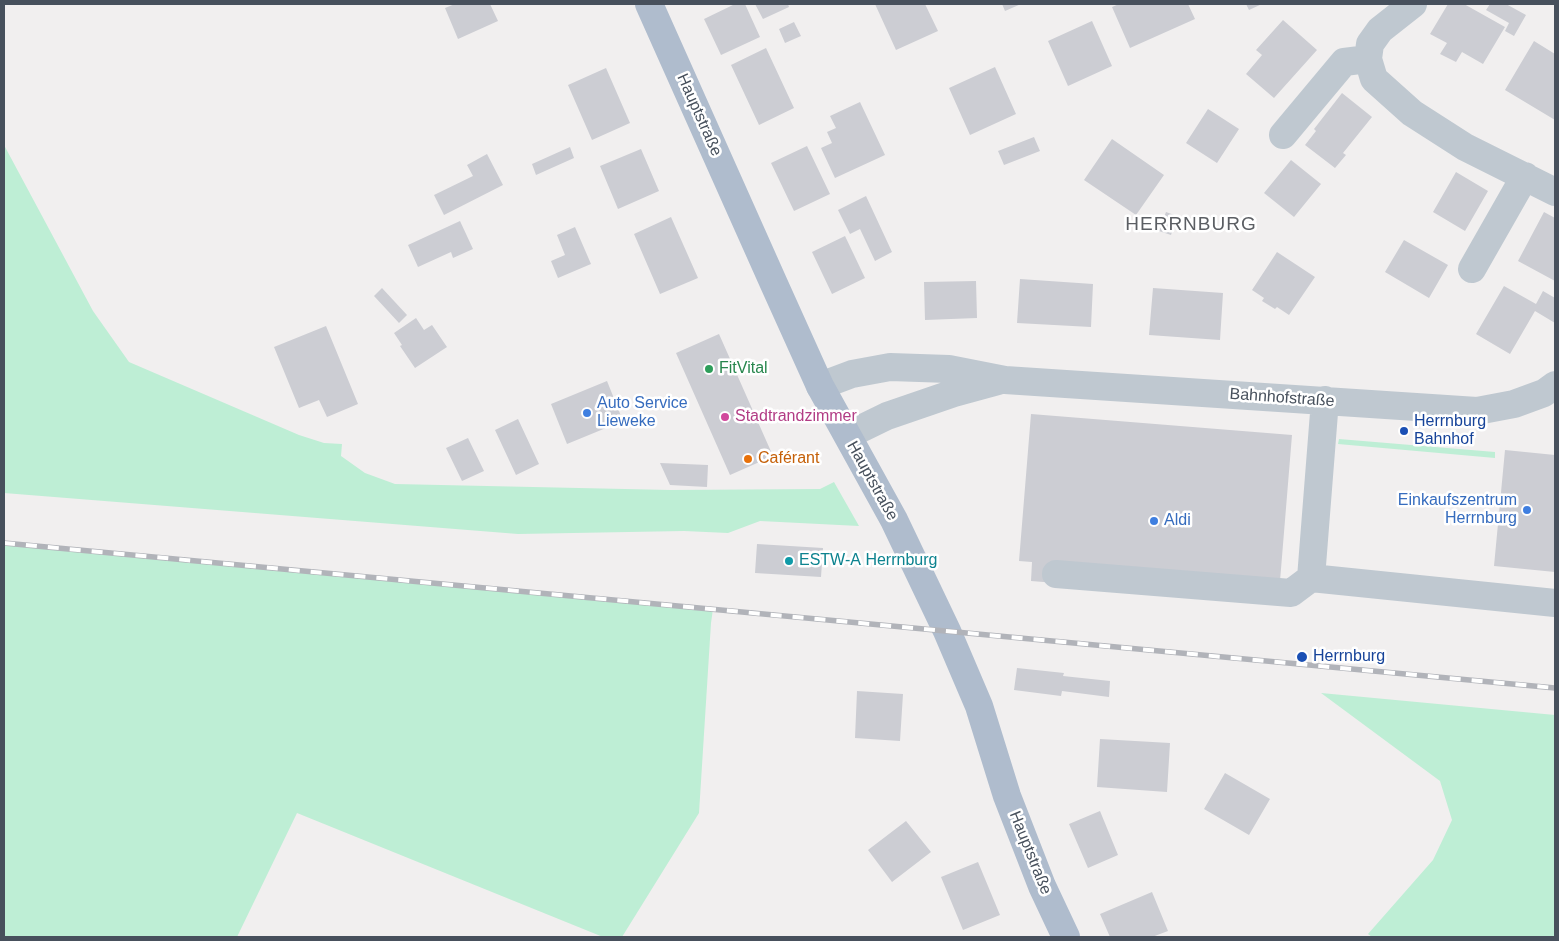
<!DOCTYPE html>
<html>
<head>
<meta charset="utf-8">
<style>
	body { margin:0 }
	#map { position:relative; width:1559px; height:941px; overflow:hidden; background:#f1efef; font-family:Arial,sans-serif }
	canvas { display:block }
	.frame { position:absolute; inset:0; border:5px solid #47505c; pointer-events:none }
</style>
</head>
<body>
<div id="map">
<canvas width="1559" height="941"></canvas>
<div class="frame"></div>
</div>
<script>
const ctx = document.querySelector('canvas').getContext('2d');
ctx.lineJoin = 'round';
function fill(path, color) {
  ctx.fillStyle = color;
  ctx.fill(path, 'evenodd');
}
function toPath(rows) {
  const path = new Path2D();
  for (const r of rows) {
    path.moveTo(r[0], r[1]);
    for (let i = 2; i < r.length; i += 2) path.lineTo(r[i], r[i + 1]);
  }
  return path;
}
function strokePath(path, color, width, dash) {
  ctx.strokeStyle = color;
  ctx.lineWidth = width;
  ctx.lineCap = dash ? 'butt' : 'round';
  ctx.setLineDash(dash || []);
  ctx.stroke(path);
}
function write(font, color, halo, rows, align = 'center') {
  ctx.font = font + ' Arial,sans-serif';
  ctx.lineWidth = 5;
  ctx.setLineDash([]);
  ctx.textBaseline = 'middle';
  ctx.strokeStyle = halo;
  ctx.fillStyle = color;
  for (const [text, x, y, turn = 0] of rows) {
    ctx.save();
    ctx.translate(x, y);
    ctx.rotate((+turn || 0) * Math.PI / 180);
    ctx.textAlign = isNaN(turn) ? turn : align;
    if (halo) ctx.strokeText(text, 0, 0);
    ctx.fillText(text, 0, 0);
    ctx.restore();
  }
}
fill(toPath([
	[4,145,93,311,129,362,299,435,324,443,342,444,341,456,365,473,395,484,671,490,820,489,834,482,859,526,760,521,728,533,684,531,518,534,4,493],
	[1339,439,1495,452,1495,458,1338,444],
	[4,543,713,609,711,623,699,813,622,937,603,937,297,813,237,937,4,937],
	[1321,693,1555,715,1555,937,1372,937,1368,934,1433,860,1452,820,1440,781]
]), '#beeed5');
fill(toPath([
	[455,4,490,4,498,21,458,39,445,8],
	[735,4,745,4,760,37,721,55,704,19],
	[755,4,788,4,789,7,763,19],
	[875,4,925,4,938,31,896,50],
	[1002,4,1021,4,1005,11],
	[1119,4,1188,4,1195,19,1130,48,1112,7],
	[1246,4,1262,4,1249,10],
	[1448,4,1464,4,1505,27,1483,64,1462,52,1456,62,1440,54,1447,43,1430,34],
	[1490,4,1506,4,1526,15,1514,36,1505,31,1509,23,1486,10],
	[1283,20,1317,50,1274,98,1246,74,1262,55,1256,50],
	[1092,21,1112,66,1068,86,1048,41],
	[794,22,801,36,785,43,779,29],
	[1534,41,1555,54,1555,120,1505,90],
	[766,48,794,108,759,125,731,65],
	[995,67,1016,114,970,135,949,88],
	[606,68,630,123,592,140,568,85],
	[1342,93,1372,117,1343,153,1346,155,1335,168,1305,145,1316,131,1314,129],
	[860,102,885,155,835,178,821,148,832,143,827,132,836,128,830,116],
	[1208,109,1239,129,1217,163,1186,143],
	[1034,137,1040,151,1004,165,998,151],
	[1112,139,1164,175,1136,215,1084,180],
	[807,146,830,194,794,211,771,163],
	[570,147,574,158,536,175,532,164],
	[641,149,659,191,618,209,600,166],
	[487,154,503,185,444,215,434,195,473,176,467,165],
	[1291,160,1321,184,1294,217,1264,193],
	[1456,172,1488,191,1465,231,1433,212],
	[866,196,892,252,875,261,860,229,850,234,838,210],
	[1166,212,1177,216,1171,235,1159,231],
	[1544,212,1555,218,1555,281,1518,261],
	[671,217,698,278,660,294,634,234],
	[460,221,473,249,453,258,451,252,418,267,408,245],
	[575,227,591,264,558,278,551,261,565,255,557,235],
	[845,236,865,278,832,294,812,252],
	[1404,240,1448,265,1429,298,1385,272],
	[1277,252,1315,277,1289,315,1277,307,1275,309,1262,301,1264,298,1252,290],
	[1020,279,1093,284,1091,327,1017,323],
	[976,281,977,318,925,320,924,282],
	[1504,286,1536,304,1543,291,1555,298,1555,323,1535,311,1510,354,1476,334],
	[382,288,407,315,399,323,374,296],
	[1153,288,1223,293,1220,340,1149,335],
	[416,318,424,330,432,325,447,347,415,368,400,346,402,345,394,333],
	[326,326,358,404,327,417,319,400,299,408,274,347],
	[719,334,773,456,730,475,676,353],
	[607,381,623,421,567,444,551,404],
	[1031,414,1292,435,1280,581,1056,583,1031,581,1032,562,1019,561],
	[518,419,539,464,516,475,495,430],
	[468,438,484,471,462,481,446,448],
	[1505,450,1555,455,1555,572,1494,566],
	[660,463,708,465,707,487,670,485],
	[757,544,823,548,821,577,755,573],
	[1017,668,1064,673,1063,676,1110,681,1109,697,1062,691,1061,696,1014,690],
	[857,691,903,694,900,741,855,738],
	[1100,739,1170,743,1167,792,1097,787],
	[1225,773,1270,799,1249,835,1204,809],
	[1100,811,1118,855,1088,868,1069,824],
	[906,821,931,852,892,882,868,850],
	[978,862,1000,915,963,930,941,877],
	[1152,892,1168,931,1152,937,1110,937,1100,914]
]), '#cccdd3');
strokePath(toPath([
	[1413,4,1380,30,1370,44,1368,59,1374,79,1412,113,1465,147,1555,192],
	[1283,135,1344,62,1368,59],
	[1472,269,1525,176],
	[820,386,852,374,890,367,949,369,1005,380,1477,411,1514,404,1544,393,1555,385],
	[848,435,887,416,954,393,998,381],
	[1056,574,1291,593,1311,578,1555,603],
	[1311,578,1325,400]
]), '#bfc8d0', 28);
strokePath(toPath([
	[649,4,774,284,820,386,894,520,947,631,979,706,1007,796,1042,886,1066,937]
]), '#afbccd', 28);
const rail = toPath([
	[4,543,1555,688]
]);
strokePath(rail, '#b1b3b9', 5.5);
strokePath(rail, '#fff', 4, [11]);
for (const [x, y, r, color] of [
	[709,369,5,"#2e9e5b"],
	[587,413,5,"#3f7fe0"],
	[725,417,5,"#d1479c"],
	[1404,431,5,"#1a4fb4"],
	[748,459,5,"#e8710a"],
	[1527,510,5,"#3f7fe0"],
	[1154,521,5,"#3f7fe0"],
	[789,561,5,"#0f9aa8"],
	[1302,657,6,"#1a4fb4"]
]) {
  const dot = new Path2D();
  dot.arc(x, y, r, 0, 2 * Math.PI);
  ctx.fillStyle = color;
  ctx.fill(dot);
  strokePath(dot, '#fff', 2);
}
write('16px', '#47505c', '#fff', [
	["Hauptstraße",699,115,66],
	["Bahnhofstraße",1282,398,4],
	["Hauptstraße",872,481,61],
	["Hauptstraße",1030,853,68]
]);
write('16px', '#27864d', '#fff', [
	["FitVital",719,369]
], 'left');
write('16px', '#366cbe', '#fff', [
	["Auto Service",597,404],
	["Lieweke",597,422],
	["Einkaufszentrum",1517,501,"right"],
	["Herrnburg",1517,519,"right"],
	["Aldi",1164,521]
], 'left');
write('16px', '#b23c85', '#fff', [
	["Stadtrandzimmer",735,417]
], 'left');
write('16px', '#164399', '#fff', [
	["Herrnburg",1414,422],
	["Bahnhof",1414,440],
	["Herrnburg",1313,657]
], 'left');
write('16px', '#c56008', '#fff', [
	["Caférant",758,459]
], 'left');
write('16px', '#0d838f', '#fff', [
	["ESTW-A Herrnburg",799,561]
], 'left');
ctx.letterSpacing = '1px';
write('19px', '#5b5e63', '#fff', [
	["HERRNBURG",1191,225]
]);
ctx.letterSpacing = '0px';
</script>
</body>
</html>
